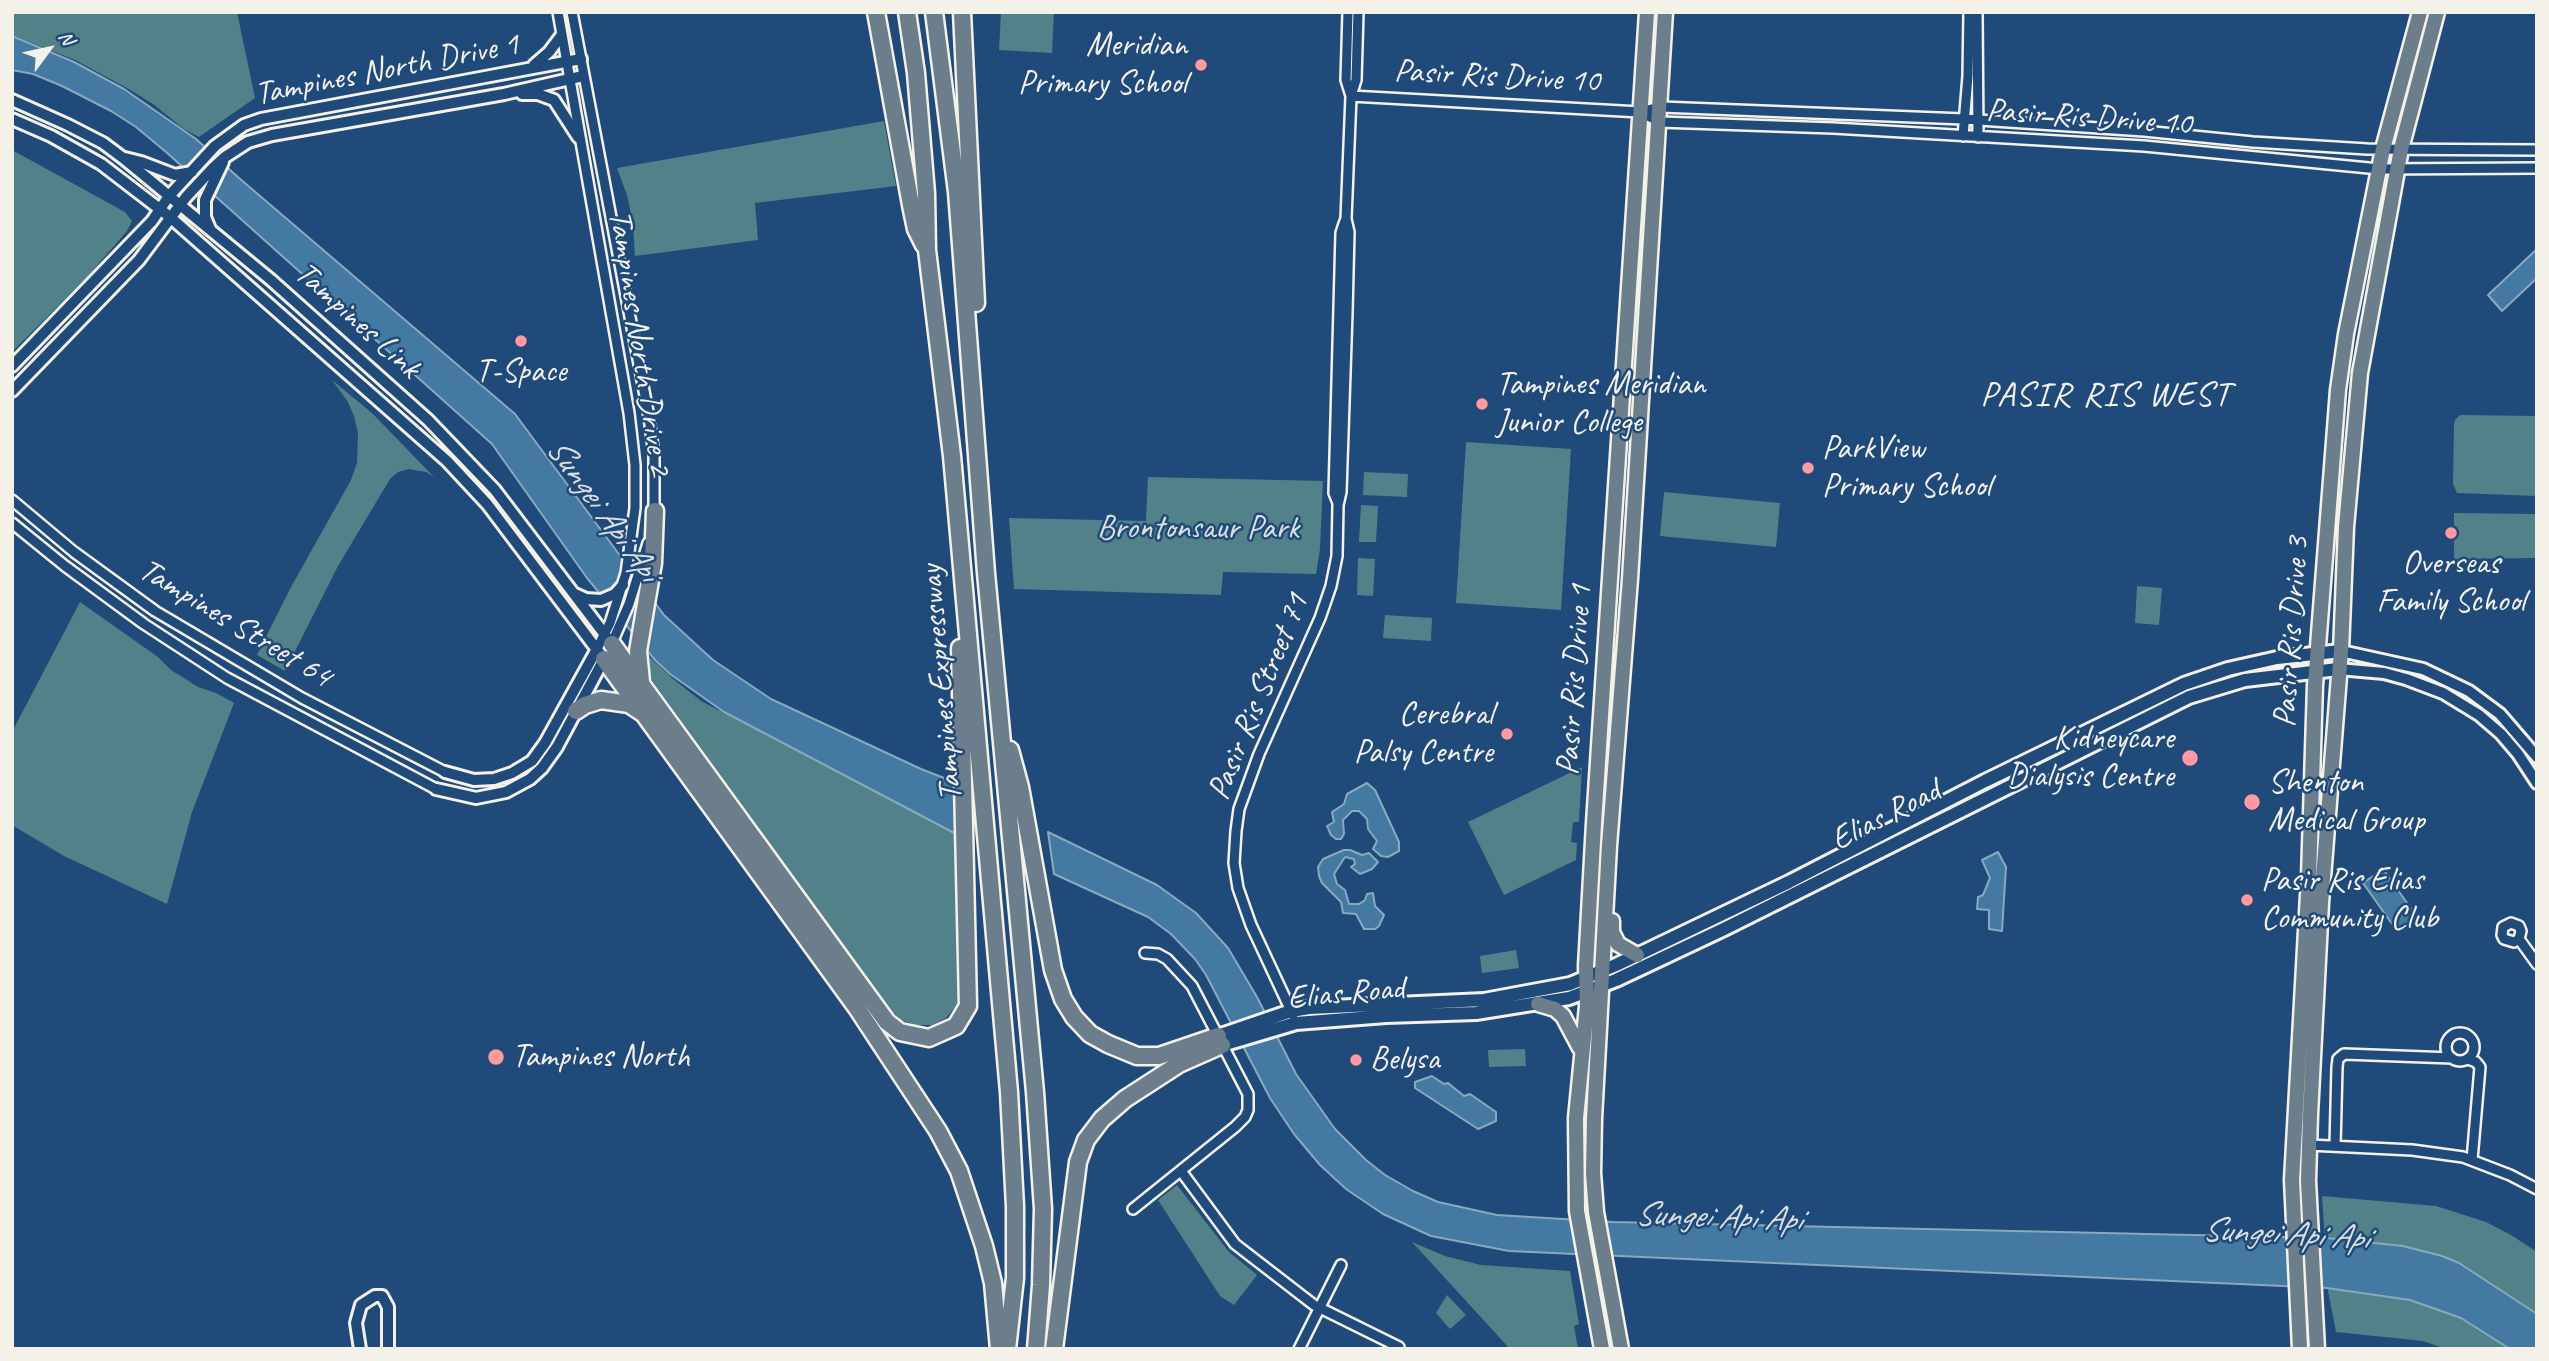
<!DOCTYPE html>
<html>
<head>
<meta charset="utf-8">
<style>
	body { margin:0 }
	#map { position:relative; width:2549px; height:1361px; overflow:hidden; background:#1f4a7a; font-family:Caveat,sans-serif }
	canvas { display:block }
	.frame { position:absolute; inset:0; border:14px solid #f4f1e8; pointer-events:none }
	.north { position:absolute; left:14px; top:14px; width:70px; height:70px; -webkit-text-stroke:5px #1f4a7a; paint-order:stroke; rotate:57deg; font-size:19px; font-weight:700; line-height:28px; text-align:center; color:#f4f1e8 }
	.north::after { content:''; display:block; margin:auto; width:24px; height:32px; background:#f4f1e8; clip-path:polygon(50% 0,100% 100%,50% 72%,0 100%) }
</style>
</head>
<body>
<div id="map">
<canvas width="2549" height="1361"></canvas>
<div class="frame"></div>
<div class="north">N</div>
</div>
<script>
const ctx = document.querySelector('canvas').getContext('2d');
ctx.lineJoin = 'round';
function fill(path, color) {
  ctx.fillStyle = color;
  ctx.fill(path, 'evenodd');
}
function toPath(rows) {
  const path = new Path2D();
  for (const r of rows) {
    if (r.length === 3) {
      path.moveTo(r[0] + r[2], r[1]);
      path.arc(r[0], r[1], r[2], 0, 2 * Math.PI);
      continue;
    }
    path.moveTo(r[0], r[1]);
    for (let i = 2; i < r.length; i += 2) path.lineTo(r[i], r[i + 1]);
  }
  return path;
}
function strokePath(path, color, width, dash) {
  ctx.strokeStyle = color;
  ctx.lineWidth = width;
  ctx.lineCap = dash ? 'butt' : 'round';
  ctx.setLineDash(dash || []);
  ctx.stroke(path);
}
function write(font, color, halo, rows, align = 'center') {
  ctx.font = font + ' Caveat,sans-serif';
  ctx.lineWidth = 5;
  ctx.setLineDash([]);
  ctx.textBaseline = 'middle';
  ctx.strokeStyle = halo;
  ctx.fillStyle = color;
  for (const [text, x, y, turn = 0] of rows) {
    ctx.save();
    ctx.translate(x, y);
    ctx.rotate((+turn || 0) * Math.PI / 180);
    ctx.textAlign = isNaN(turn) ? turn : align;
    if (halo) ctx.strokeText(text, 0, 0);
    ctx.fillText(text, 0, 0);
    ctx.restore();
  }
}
fill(toPath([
	[12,12,237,12,255,98,199,137,184,129,153,104,127,88,75,60,12,35],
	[1001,12,1054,12,1052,53,999,50],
	[884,121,896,186,755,203,758,240,635,256,633,224,627,195,617,168],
	[12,150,125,212,132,221,127,231,88,276,12,352],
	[332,380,372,413,434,477,426,472,409,469,398,472,390,479,338,566,285,671,257,655,291,587,351,480,357,463,358,433,354,416,348,402],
	[2460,415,2537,416,2537,496,2457,493,2453,484,2454,424,2455,420],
	[1466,442,1571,449,1561,610,1456,603],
	[1364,472,1408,474,1407,497,1363,495],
	[1148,477,1323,481,1320,549,1316,574,1223,572,1221,595,1014,589,1009,518,1146,521],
	[1664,492,1780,503,1776,547,1660,536],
	[1361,505,1378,506,1376,542,1359,542],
	[2454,513,2537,514,2537,558,2454,559],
	[1358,558,1375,559,1373,596,1357,595],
	[2137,586,2162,588,2159,625,2135,623],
	[80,602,158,657,171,670,198,687,216,693,234,703,192,812,167,904,64,856,12,825,12,732],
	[1385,615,1432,618,1431,641,1383,638],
	[645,653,672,678,701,701,958,835,960,1001,946,1018,932,1025,915,1025,901,1020,889,1009,646,672],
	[1582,767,1579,822,1573,822,1571,842,1577,843,1576,860,1504,895,1468,822],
	[1516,950,1519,968,1482,973,1480,956],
	[1525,1049,1526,1066,1489,1067,1488,1050],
	[1177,1185,1229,1252,1257,1275,1234,1305,1220,1296,1158,1200],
	[2322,1196,2436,1206,2486,1222,2511,1235,2537,1252,2537,1316,2325,1241],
	[1412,1242,1445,1256,1481,1265,1570,1271,1579,1324,1574,1326,1578,1349,1510,1349],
	[2327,1286,2454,1304,2533,1349,2446,1349,2423,1341,2336,1332],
	[1447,1295,1466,1315,1450,1329,1436,1313]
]), '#53818a');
const water = toPath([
	[12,36,74,62,124,89,196,139,239,178,515,414,664,615,713,660,771,699,921,769,957,783,958,835,724,712,670,674,655,660,587,578,492,444,166,152,136,127,111,111,62,86,33,74,12,70,12,36],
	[2537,249,2537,278,2502,311,2488,295,2537,249],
	[1367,783,1375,790,1399,842,1399,851,1388,857,1381,856,1373,849,1377,841,1368,829,1367,819,1359,811,1352,811,1343,820,1344,834,1341,839,1336,839,1331,835,1327,826,1334,822,1332,812,1344,804,1347,794,1367,783],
	[1048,832,1157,885,1196,913,1228,948,1257,997,1296,1074,1335,1129,1366,1160,1385,1175,1413,1191,1438,1202,1497,1215,1613,1222,2326,1238,2403,1246,2442,1256,2459,1263,2537,1314,2537,1349,2510,1349,2461,1318,2410,1300,2327,1288,1509,1251,1431,1236,1383,1214,1346,1189,1320,1165,1294,1134,1270,1098,1206,975,1195,959,1171,934,1148,917,1054,874,1048,832],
	[1344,850,1350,850,1362,855,1369,853,1378,862,1372,869,1360,874,1351,867,1355,864,1354,859,1345,857,1334,874,1337,884,1345,890,1349,904,1359,904,1365,900,1367,894,1373,893,1375,906,1384,915,1379,926,1375,929,1364,929,1356,914,1343,913,1341,902,1322,883,1319,876,1318,867,1323,859,1344,850],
	[1998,852,2006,867,2002,931,1989,929,1989,910,1977,909,1978,897,1983,895,1990,878,1982,860,1998,852],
	[2383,869,2417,917,2397,931,2363,883,2383,869],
	[1432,1076,1444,1084,1448,1083,1464,1096,1470,1094,1496,1112,1496,1121,1478,1129,1415,1088,1415,1082,1432,1076]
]);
fill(water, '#4479a1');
strokePath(water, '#8aa9bd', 2);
const minor = toPath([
	[558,12,629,413,635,465,635,508,626,573,610,623,597,649],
	[572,12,649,417,654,455,654,512],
	[1348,12,1346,80,1351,96],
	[1977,12,1978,137],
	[1351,96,1640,112,1661,107,1964,119,2144,131,2253,142,2367,149,2537,150],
	[1640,112,1660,122,1833,128,2144,146,2379,169,2537,168],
	[1963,136,1968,76,1969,12],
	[12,500,74,552,155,611,302,698,445,772],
	[1338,503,1334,493,1341,233,1345,221],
	[12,523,65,566,144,624,227,678,436,789],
	[611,645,629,604,648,543],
	[2519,939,2514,942,2504,939,2502,935,2503,927,2511,923,2519,926,2521,931,2519,939,2537,964],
	[1293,1015,1251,925,1238,888,1234,863,1236,831,1239,809,1259,754,1320,618,1331,586,1337,556,1338,505,1341,492,1347,312,1349,232,1346,219,1351,96,1356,80,1358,12],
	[2460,1047,14],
	[2468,1059,2476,1062,2480,1067,2472,1160],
	[2309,1145,2412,1150,2463,1157,2510,1175,2537,1189],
	[2335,1146,2337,1067,2338,1059,2344,1054,2452,1058],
	[1181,1171,1235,1244,1314,1305,1399,1347],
	[1133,1209,1235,1127,1245,1117,1248,1110,1248,1094,1192,986,1167,959,1158,954,1145,953],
	[1299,1349,1341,1265]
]);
const tertiary = toPath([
	[534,65,549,52,561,36],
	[522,94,538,94,554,100,578,137],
	[12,100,68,125,103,143,123,158,271,280,428,420,495,490,612,644],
	[12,119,51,136,101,164,170,217,447,461,487,504,604,659,557,747,542,768,530,779,506,792,476,798,436,789],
	[125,158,141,162,175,175,192,172],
	[210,229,205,217,205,200,223,162],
	[12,366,152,221,169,196,215,146,244,125,261,119,581,59],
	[12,391,139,260,186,197,213,168,225,157,248,142,272,135,504,94,583,76],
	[575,594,586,599,601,600,615,594,623,585],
	[2341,651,2423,669,2469,691,2500,714,2537,757],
	[2338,669,2384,673,2406,679,2443,693,2479,715,2501,734,2518,754,2537,783],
	[445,772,474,780,494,779,512,773,532,761,545,743,597,649],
	[360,1349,356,1323,361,1305,375,1296,382,1296,388,1307,388,1349]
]);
const secondary = toPath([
	[1218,1036,1291,1011,1309,1008,1484,1000,1570,984,1616,965,1789,882,1985,781,2184,684,2228,669,2277,658,2341,651],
	[1222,1045,1296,1023,1386,1016,1476,1013,1569,998,1616,980,1724,929,2189,697,2245,680,2338,669]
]);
const primary = toPath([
	[1612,921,1612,932,1618,944,1637,955],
	[1538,1004,1555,1009,1563,1016,1580,1048],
	[1602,1349,1577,1211,1576,1118,1587,1006,1586,966,1594,823,1647,12],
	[1621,1349,1596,1212,1593,1173,1594,1119,1609,846,1630,579,1665,12],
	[2300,1349,2292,1180,2309,877,2315,685,2338,390,2346,334,2383,149,2420,12],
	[2317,1349,2308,1181,2310,1115,2321,903,2341,651,2346,527,2360,373,2401,149,2437,12]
]);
const motorway = toPath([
	[876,12,911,205,916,229,924,245],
	[907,12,916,73,926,193,927,250,952,456,1009,1092,1015,1207,1015,1278,1007,1349],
	[934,12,957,192,986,573,1035,1092,1043,1209,1041,1285,1036,1349],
	[962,12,976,303],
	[612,644,887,1022,900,1032,929,1038,956,1026,968,1006,960,648],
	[604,659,857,1008,938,1131,959,1171,984,1246,993,1283,999,1349],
	[641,682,638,651,653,563,655,511],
	[576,711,585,705,601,700,629,704,641,712],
	[1010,750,1020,787,1053,970,1063,999,1074,1017,1090,1034,1108,1044,1137,1056,1159,1056,1218,1036],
	[1054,1349,1078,1162,1086,1140,1102,1119,1125,1099,1179,1064,1222,1045]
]);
strokePath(minor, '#f4f1e8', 14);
strokePath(tertiary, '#f4f1e8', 16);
strokePath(secondary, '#f4f1e8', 18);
strokePath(primary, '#f4f1e8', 19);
strokePath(motorway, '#f4f1e8', 21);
strokePath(minor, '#1f4a7a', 9);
strokePath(tertiary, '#1f4a7a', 10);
strokePath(secondary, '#1f4a7a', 12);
strokePath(primary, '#6c7d8b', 14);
strokePath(motorway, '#6c7d8b', 16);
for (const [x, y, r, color] of [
	[1201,65,7,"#ff9aa2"],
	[521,341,7,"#ff9aa2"],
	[1482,404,7,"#ff9aa2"],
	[1808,468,7,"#ff9aa2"],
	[2451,533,7,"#ff9aa2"],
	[1507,734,7,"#ff9aa2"],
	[2190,758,9,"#ff9aa2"],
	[2252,802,9,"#ff9aa2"],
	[2247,900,7,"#ff9aa2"],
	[496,1057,9,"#ff9aa2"],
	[1356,1060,7,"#ff9aa2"]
]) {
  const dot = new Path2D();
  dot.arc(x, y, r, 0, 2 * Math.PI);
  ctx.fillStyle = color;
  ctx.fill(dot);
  strokePath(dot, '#1f4a7a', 2.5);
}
write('33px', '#f4f1e8', '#1f4a7a', [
	["Meridian",1187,46,"right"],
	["Primary School",1187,84,"right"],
	["T-Space",521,372,"center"],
	["Tampines Meridian",1496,385],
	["Junior College",1496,423],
	["ParkView",1822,449],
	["Primary School",1822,487],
	["Overseas",2451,564,"center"],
	["Family School",2451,602,"center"],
	["Cerebral",1493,715,"right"],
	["Palsy Centre",1493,753,"right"],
	["Kidneycare",2174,739,"right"],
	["Dialysis Centre",2174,777,"right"],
	["Shenton",2268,783],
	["Medical Group",2268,821],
	["Pasir Ris Elias",2261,881],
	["Community Club",2261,919],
	["Tampines North",512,1057],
	["Belysa",1370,1060]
], 'left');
write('33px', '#f4f1e8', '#1f4a7a', [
	["Tampines North Drive 1",387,70,-11],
	["Pasir Ris Drive 10",1497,77,3],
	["Pasir Ris Drive 10",2089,118,4],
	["Tampines Link",357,321,42],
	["Tampines North Drive 2",639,343,81],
	["Tampines Street 64",235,624,31],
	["Pasir Ris Drive 3",2292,632,-86],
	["Pasir Ris Drive 1",1575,680,-86],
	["Tampines Expressway",942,683,-95],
	["Pasir Ris Street 71",1259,697,-68],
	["Elias Road",1886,816,-27],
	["Elias Road",1346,994,-5]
]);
write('33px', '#dce0da', '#1f4a7a', [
	["Brontonsaur Park",1198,529]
]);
ctx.letterSpacing = '2px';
write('35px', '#f4f1e8', '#1f4a7a', [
	["PASIR RIS WEST",2106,396]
]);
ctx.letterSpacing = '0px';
write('italic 35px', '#dadfdd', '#1f4a7a', [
	["Sungei Api Api",602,510,54],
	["Sungei Api Api",1718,1218,2],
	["Sungei Api Api",2285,1235,3]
]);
</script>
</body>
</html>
